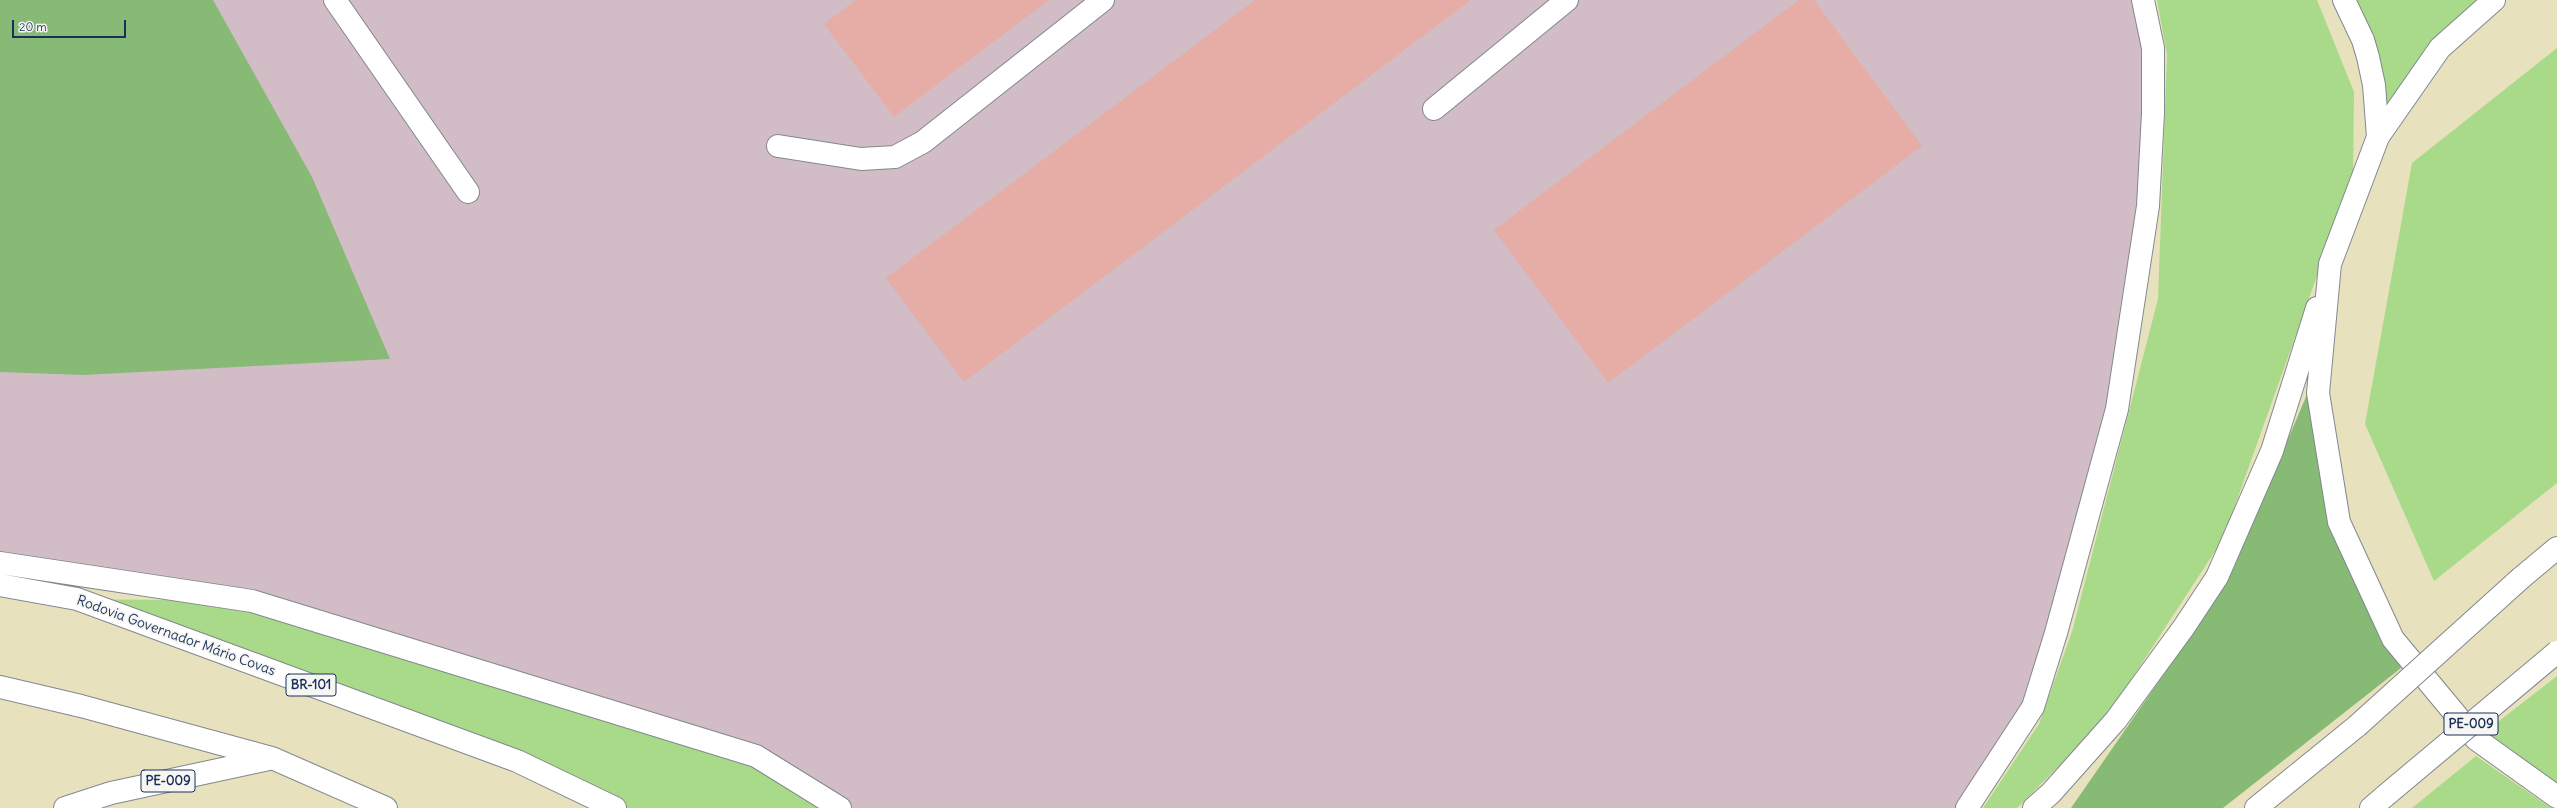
<!DOCTYPE html>
<html>
<head>
<meta charset="utf-8">
<style>
	body { margin:0 }
	#map { position:relative; width:2557px; height:808px; overflow:hidden; background:#e8e1be; font-family:Delius,sans-serif }
	canvas { display:block }
	.scale { position:absolute; left:12px; top:20px; width:114px; height:18px; box-sizing:border-box; border:2px solid #1b2f5e; border-top:0; padding-left:5px; font-size:12px; line-height:14px; white-space:nowrap; color:#1b2f5e; -webkit-text-stroke:3px #f6f6f2; paint-order:stroke }
</style>
</head>
<body>
<div id="map">
<canvas width="2557" height="808"></canvas>
<div class="scale">20 m</div>
</div>
<script>
const ctx = document.querySelector('canvas').getContext('2d');
ctx.lineJoin = 'round';
function fill(path, color) {
  ctx.fillStyle = color;
  ctx.fill(path, 'evenodd');
}
function toPath(rows) {
  const path = new Path2D();
  for (const r of rows) {
    path.moveTo(r[0], r[1]);
    for (let i = 2; i < r.length; i += 2) path.lineTo(r[i], r[i + 1]);
  }
  return path;
}
function strokePath(path, color, width, dash) {
  ctx.strokeStyle = color;
  ctx.lineWidth = width;
  ctx.lineCap = dash ? 'butt' : 'round';
  ctx.setLineDash(dash || []);
  ctx.stroke(path);
}
function write(font, color, halo, rows, align = 'center') {
  ctx.font = font + ' Delius,sans-serif';
  ctx.lineWidth = 3.5;
  ctx.setLineDash([]);
  ctx.textBaseline = 'middle';
  ctx.strokeStyle = halo;
  ctx.fillStyle = color;
  for (const [text, x, y, turn = 0] of rows) {
    ctx.save();
    ctx.translate(x, y);
    ctx.rotate((+turn || 0) * Math.PI / 180);
    ctx.textAlign = isNaN(turn) ? turn : align;
    if (halo) ctx.strokeText(text, 0, 0);
    ctx.fillText(text, 0, 0);
    ctx.restore();
  }
}
fill(toPath([
	[0,0,2143,0,2153,48,2131,320,2033,707,1967,808,840,808,252,601,0,563]
]), '#d2bdc6');
fill(toPath([
	[2157,0,2317,0,2354,92,2353,175,2223,539,2104,721,2017,808,1983,808,2039,724,2072,632,2158,299,2167,55],
	[2347,0,2488,0,2388,120],
	[2557,48,2557,483,2434,581,2365,424,2412,163],
	[77,599,252,601,756,756,834,808,624,808],
	[2557,676,2557,797,2476,739],
	[2476,756,2551,808,2412,808]
]), '#a8da89');
fill(toPath([
	[0,0,213,0,312,177,390,359,83,375,0,372],
	[2311,385,2338,541,2401,668,2223,808,2071,808,2227,583]
]), '#86ba75');
fill(toPath([
	[856,0,1049,0,894,117,824,24],
	[1255,0,1471,0,964,382,886,278],
	[1799,0,1814,0,1922,146,1608,383,1494,230]
]), '#e5ada5');
const service = toPath([
	[335,0,468,192],
	[1434,109,1567,0],
	[778,146,861,159,895,157,923,142,1103,0]
]);
const primary = toPath([
	[2344,0,2363,40,2368,57,2374,85,2378,137],
	[1967,808,2033,707,2056,633,2117,409,2148,206,2153,113,2153,48,2143,0]
]);
const trunk = toPath([
	[2494,0,2440,48,2378,137,2330,264,2318,393,2339,522,2393,639,2476,739,2557,797],
	[0,563,252,601,756,756,840,808],
	[2521,578,2557,548],
	[0,585,77,599,517,761,615,808],
	[0,687,81,706,272,758,386,808],
	[65,808,111,793,269,759],
	[2034,808,2051,793,2116,720,2184,627,2217,577,2272,451,2317,308],
	[2256,808,2357,726],
	[2371,808,2385,796]
]);
strokePath(service, '#82888e', 24);
strokePath(primary, '#82888e', 24);
strokePath(trunk, '#82888e', 24);
strokePath(service, '#fff', 22);
strokePath(primary, '#fff', 22);
strokePath(trunk, '#fff', 22);
const trunkBridge = toPath([
	[2357,726,2521,578],
	[2385,796,2557,652]
]);
strokePath(trunkBridge, '#82888e', 24, []);
strokePath(trunkBridge, '#fff', 22);
for (const [x, y, w] of [
	[311,685,50],
	[2471,724,54],
	[168,781,54]
]) {
  const box = new Path2D();
  box.roundRect(x - w / 2, y - 11, w, 22, 3);
  ctx.fillStyle = '#f6f6f2';
  ctx.fill(box);
  strokePath(box, '#1b2f5e', 1);
}
write('bold 13px', '#1b2f5e', null, [
	["BR-101",311,685],
	["PE-009",2471,724],
	["PE-009",168,781]
]);
write('14px', '#1b2f5e', '#f6f6f2', [
	["Rodovia Governador Mário Covas",176,636,20]
]);
</script>
</body>
</html>
